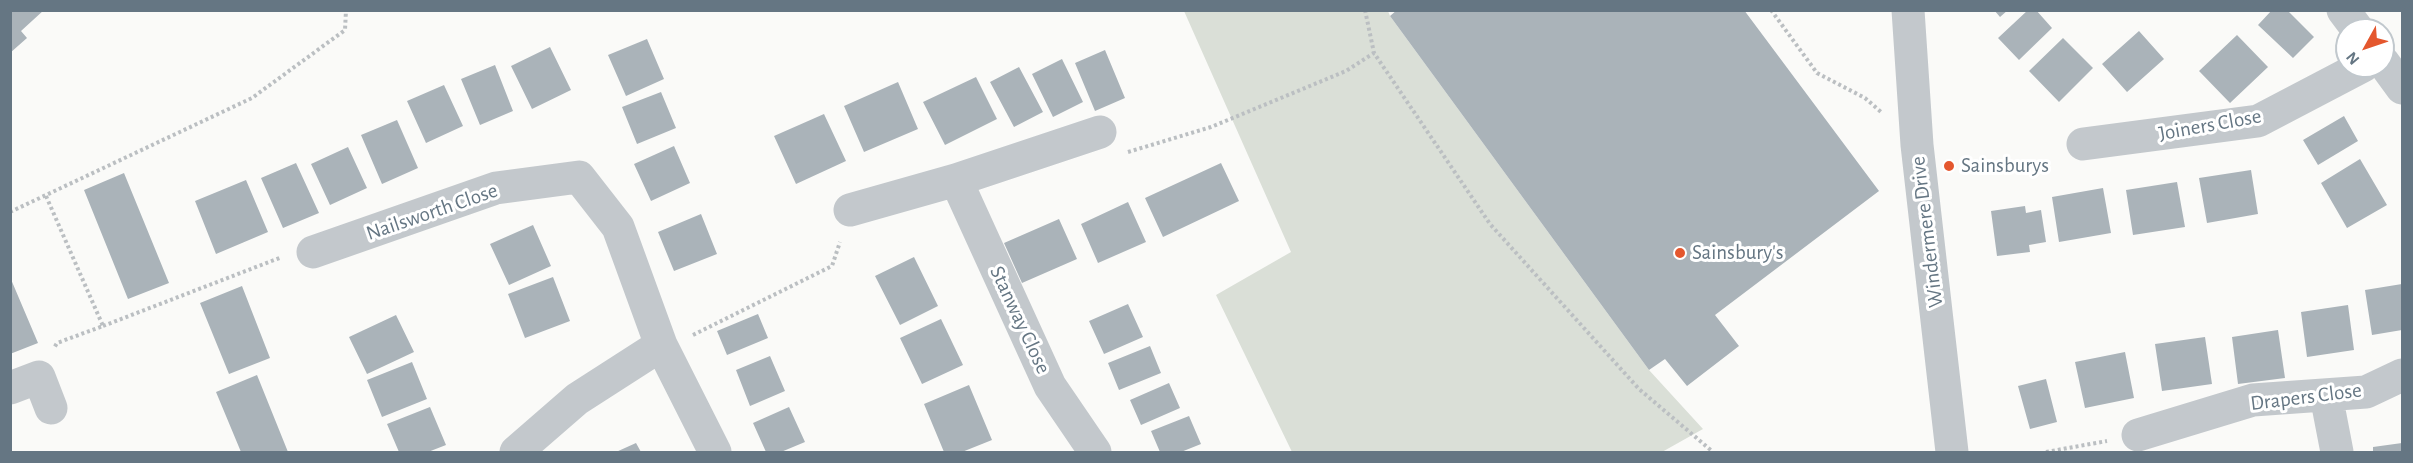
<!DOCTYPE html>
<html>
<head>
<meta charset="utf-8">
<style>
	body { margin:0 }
	#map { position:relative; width:2413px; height:463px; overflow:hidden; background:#fafaf8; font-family:"Alegreya Sans",sans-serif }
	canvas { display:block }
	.frame { position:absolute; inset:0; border:12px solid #657683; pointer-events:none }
	.north { position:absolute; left:2335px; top:18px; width:60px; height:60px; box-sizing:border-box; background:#fff; border:2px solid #c1c8cd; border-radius:50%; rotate:230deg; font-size:16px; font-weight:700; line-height:24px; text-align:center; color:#657683 }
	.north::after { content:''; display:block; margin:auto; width:21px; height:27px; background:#e4572e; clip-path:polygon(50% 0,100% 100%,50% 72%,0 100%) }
</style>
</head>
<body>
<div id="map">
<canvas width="2413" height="463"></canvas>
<div class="frame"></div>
<div class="north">N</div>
</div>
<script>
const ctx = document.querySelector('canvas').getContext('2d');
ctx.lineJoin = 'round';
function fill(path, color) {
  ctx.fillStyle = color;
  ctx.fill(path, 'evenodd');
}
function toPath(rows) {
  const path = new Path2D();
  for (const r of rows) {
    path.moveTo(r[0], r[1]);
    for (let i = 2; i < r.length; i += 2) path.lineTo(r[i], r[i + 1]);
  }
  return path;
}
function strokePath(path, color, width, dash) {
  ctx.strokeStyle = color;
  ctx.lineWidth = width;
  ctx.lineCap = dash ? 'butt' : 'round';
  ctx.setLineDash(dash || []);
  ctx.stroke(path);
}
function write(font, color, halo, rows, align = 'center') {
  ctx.font = font + ' "Alegreya Sans",sans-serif';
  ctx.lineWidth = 6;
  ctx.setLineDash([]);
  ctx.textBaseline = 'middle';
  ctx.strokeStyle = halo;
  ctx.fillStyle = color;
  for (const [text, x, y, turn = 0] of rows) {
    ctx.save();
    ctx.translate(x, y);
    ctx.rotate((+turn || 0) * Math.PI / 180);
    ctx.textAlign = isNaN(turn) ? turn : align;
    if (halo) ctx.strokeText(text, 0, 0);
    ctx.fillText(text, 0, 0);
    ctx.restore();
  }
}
fill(toPath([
	[1184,11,1388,11,1390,16,1649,370,1703,429,1662,452,1292,452,1216,295,1291,252]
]), '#dadfd7');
fill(toPath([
	[10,10,44,10,21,31,27,38,10,53],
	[1397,10,1744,10,1879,191,1715,315,1739,346,1687,386,1665,359,1649,370,1390,16],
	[1994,10,2008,10,2000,17],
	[2028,10,2036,10,2052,28,2019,60,1998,38],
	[2272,10,2287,10,2314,37,2293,58,2258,25],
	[2139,31,2164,59,2127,92,2102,64],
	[2237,35,2268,67,2230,103,2199,71],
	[2063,38,2093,68,2059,102,2029,71],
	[647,39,664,79,626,96,608,55],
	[550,47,571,90,532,109,511,66],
	[1105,50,1125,98,1095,111,1075,63],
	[1062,59,1083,102,1053,117,1032,74],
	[495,65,513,111,480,125,461,79],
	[1019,67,1043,112,1014,127,990,82],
	[976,77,997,119,945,145,923,102],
	[898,82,918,129,864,152,844,106],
	[444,85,463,126,426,143,407,101],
	[661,92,676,128,637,144,622,107],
	[824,114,846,161,796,184,774,136],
	[2344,116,2358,141,2318,165,2303,140],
	[397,120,418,168,382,184,361,135],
	[674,146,690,183,651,201,634,164],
	[348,147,367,188,330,205,311,164],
	[2360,159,2387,205,2347,228,2321,183],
	[296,163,319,213,283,228,261,178],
	[1221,163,1239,201,1163,237,1145,198],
	[2251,170,2258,214,2207,223,2199,178],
	[124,173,169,283,128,299,84,190],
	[246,180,268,232,216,254,195,201],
	[2177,182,2185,227,2133,235,2126,190],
	[2103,188,2111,233,2059,242,2052,197],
	[1128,202,1146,242,1098,263,1081,224],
	[2025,206,2026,213,2041,210,2046,242,2029,245,2030,252,1997,256,1991,211],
	[701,214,717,254,674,271,658,232],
	[1059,219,1077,259,1022,283,1004,243],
	[533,225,551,266,509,285,490,244],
	[914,257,938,306,900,325,875,276],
	[10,277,38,343,10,354],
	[553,277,570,321,525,338,508,294],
	[2402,284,2402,330,2372,335,2365,290],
	[242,286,270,358,229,374,200,303],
	[1128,304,1143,337,1104,354,1089,321],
	[2348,305,2354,350,2307,357,2301,312],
	[758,314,768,338,727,355,717,331],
	[396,315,414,352,367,374,349,337],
	[941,319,963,365,922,384,900,338],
	[2278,330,2285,378,2238,384,2232,337],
	[2205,337,2212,384,2162,391,2155,344],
	[1150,346,1161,373,1119,390,1108,363],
	[2125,352,2134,398,2085,408,2075,362],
	[770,356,785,391,750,406,736,370],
	[412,362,427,399,382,417,367,380],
	[257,375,288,452,241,452,216,392],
	[2046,379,2057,422,2030,429,2018,386],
	[1169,383,1180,408,1141,425,1130,400],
	[969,385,992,440,962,452,944,452,924,404],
	[430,407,446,445,428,452,399,452,387,424],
	[789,407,805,442,781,452,766,452,753,423],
	[1189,416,1201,444,1181,452,1160,452,1151,431],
	[636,443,641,452,616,452],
	[2402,443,2402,452,2373,452,2373,447]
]), '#aab3b9');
strokePath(toPath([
	[1365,10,1374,53,1490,224,1639,389,1713,452],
	[1771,10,1817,73,1865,98,1881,112],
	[1128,152,1211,127,1346,71,1374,53],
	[46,196,103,326,57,343,54,348],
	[10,212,252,98,345,30,346,10],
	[103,326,282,257],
	[693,335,832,266,840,242],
	[2046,452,2107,441]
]), '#bbbfc2', 4, [3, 3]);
strokePath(toPath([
	[2343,10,2358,30],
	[2383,62,2402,88],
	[2083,144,2258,121,2363,66],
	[956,180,1050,386,1095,452],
	[850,210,956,180,1100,132],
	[313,252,496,188,579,177,618,227,661,345,715,452],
	[10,388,39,377,51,408],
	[2326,395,2337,452],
	[2138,435,2253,400,2366,392,2402,375],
	[516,452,577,399,661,345]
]), '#c3c8cc', 33);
strokePath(toPath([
	[1908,10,1917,145,1952,452]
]), '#c3c8cc', 33);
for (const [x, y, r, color] of [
	[1949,166,6,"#e4572e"],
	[1680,253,6,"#e4572e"]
]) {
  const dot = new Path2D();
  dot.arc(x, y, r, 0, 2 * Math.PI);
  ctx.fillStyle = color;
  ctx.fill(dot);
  strokePath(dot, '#fff', 2);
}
write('21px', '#657683', '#fff', [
	["Joiners Close",2210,125,-10],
	["Nailsworth Close",432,212,-19],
	["Windermere Drive",1927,232,-97],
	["Stanway Close",1020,320,65],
	["Drapers Close",2306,397,-7]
]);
write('21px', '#657683', '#fff', [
	["Sainsburys",1961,166],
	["Sainsbury's",1692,253]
], 'left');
</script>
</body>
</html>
